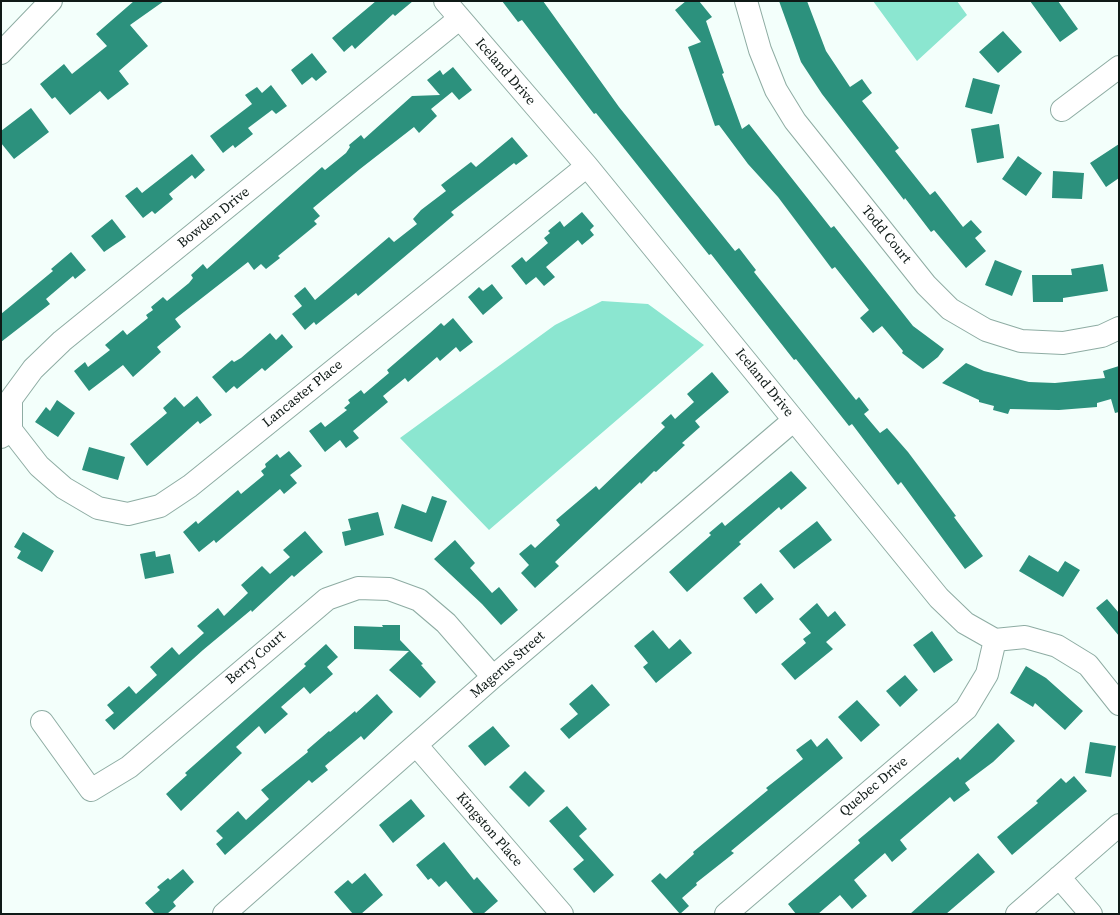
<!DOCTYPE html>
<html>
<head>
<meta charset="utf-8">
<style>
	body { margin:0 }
	#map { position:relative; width:1120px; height:915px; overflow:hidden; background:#f3fffb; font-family:"Source Serif 4",serif }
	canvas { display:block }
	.frame { position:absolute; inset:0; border:2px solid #0f1a17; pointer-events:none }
</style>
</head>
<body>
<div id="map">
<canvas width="1120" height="915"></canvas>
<div class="frame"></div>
</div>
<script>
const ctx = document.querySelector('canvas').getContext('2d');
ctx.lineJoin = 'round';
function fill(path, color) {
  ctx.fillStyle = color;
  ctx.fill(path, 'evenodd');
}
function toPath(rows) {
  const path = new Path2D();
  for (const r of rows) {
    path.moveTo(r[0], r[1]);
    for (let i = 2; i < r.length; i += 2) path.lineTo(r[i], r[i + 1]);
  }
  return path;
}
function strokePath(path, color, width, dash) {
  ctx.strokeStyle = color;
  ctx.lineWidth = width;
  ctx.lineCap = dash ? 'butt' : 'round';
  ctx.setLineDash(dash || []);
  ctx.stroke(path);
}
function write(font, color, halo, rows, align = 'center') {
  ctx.font = font + ' "Source Serif 4",serif';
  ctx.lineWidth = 4;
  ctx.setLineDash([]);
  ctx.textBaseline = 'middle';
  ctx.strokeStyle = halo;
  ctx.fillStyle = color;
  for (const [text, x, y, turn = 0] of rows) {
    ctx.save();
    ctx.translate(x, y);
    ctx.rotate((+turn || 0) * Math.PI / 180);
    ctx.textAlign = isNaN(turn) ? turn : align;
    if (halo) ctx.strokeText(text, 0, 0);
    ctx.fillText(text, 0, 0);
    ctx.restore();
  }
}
fill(toPath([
	[873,1,957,1,967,15,917,61],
	[602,301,648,304,704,345,489,530,400,438,555,325]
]), '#8be6d0');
fill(toPath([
	[134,1,164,1,130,25,148,46,119,71,129,84,108,100,100,91,70,115,55,97,52,99,40,84,64,64,72,74,107,46,96,34],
	[376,1,413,1,395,16,393,14,355,49,352,45,344,52,332,38],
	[502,1,543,1,619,107,735,251,739,248,756,270,754,272,856,400,859,397,869,410,864,414,880,433,887,428,908,452,956,516,954,517,983,556,965,569,901,482,898,485,852,424,849,426,796,359,794,360,711,254,709,255,596,113,594,114,522,20,518,22],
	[686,1,699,1,712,17,706,21,724,73,722,74,742,129,749,124,831,228,834,226,913,326,944,349,938,357,923,369,902,353,903,351,882,326,873,333,860,318,869,310,835,267,832,269,778,197,748,164,719,125,715,126,688,47,701,42,675,10],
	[779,1,807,1,826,51,850,87,862,79,872,93,862,101,899,148,895,151,930,195,935,191,963,227,971,220,982,232,975,238,986,251,966,268,934,230,931,232,905,198,904,200,822,94,801,62],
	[1030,1,1058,1,1078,29,1060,42],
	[1003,31,1022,52,998,73,979,52],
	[312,53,327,72,316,81,312,77,302,85,291,70],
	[453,67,472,90,459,100,452,92,431,109,437,116,419,133,414,127,360,169,313,208,320,216,314,221,317,224,278,256,280,258,266,269,261,264,254,270,248,262,175,319,181,327,157,347,161,352,133,377,123,365,89,391,74,371,85,362,88,367,110,350,105,345,123,330,127,335,148,318,146,315,153,310,151,307,163,297,167,301,189,283,193,278,191,275,203,264,207,269,322,167,325,170,346,153,350,147,349,145,361,135,364,139,412,96,440,95,427,80,440,70,443,75],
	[973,78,1000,85,992,114,965,107],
	[271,85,287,106,276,114,272,110,248,128,253,134,235,148,233,145,223,153,210,136,252,104,245,95,257,87,262,93],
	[31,108,49,132,14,159,1,143,1,131],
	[999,124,1004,158,977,163,971,129],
	[512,137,528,156,516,165,514,163,451,212,454,215,358,296,356,293,316,325,314,322,305,330,292,314,302,306,294,296,305,287,315,300,389,237,394,242,417,224,413,219,421,210,446,191,441,185,471,162,476,167],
	[1119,144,1119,178,1106,187,1090,163],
	[192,154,205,170,195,179,192,175,169,194,173,199,155,214,152,211,143,218,125,196,137,187,142,193],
	[1018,156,1042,173,1026,196,1002,179],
	[1053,171,1084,173,1082,199,1052,198],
	[582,212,594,226,590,230,594,235,582,245,578,240,546,267,555,277,544,286,536,277,526,285,511,266,522,257,526,262,548,243,544,238,550,233,548,231,560,221,564,227],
	[112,219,126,237,104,252,91,236],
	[71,252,86,270,75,279,73,276,46,299,50,304,1,342,1,314,53,271,51,269],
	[995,260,1022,271,1012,296,985,285],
	[1103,264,1108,291,1063,298,1063,302,1033,302,1032,275,1072,275,1071,269],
	[492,284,503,298,483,315,468,297,479,287,483,291],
	[453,318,473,342,460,352,456,347,440,361,437,357,408,382,405,378,383,396,388,402,353,431,359,438,346,448,340,440,325,452,309,431,321,422,325,427,347,410,344,408,350,403,348,400,361,390,364,394,389,373,387,370,430,333,441,323,444,326],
	[270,333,276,340,282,334,293,347,265,371,262,368,237,389,234,386,226,393,212,377,232,360,234,362,241,358],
	[966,363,984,371,1029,382,1055,383,1105,378,1103,371,1119,366,1119,412,1115,413,1111,399,1097,403,1097,407,1059,410,1010,409,1008,414,993,410,994,406,979,402,979,400,942,383],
	[712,372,729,392,695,421,700,427,682,443,685,445,656,472,654,471,641,484,640,482,587,532,555,562,559,566,535,588,521,573,529,565,519,554,531,544,535,548,560,525,556,520,596,486,599,490,665,427,661,423,671,414,675,419,694,402,687,394],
	[197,396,212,415,200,424,198,421,147,466,130,444,167,413,163,408,175,397,184,407],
	[57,400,75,413,58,437,35,422,46,407,50,411],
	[89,447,125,457,118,480,82,470],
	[289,451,302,466,290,475,297,483,284,494,280,489,216,543,214,540,199,552,183,532,196,521,198,524,238,490,241,494,264,475,261,471,266,467,265,464,277,454,280,458],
	[791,471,807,488,781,510,779,507,739,542,741,544,687,592,669,572,711,535,709,533,722,522,725,526],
	[432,496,447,501,432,542,394,528,402,504,426,513],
	[378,512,384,535,345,546,342,532,351,530,348,519],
	[817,521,832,540,794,569,779,551],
	[305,531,323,552,294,577,292,575,252,612,251,610,203,650,114,730,105,720,114,713,107,705,129,686,136,694,157,675,150,667,172,647,179,655,204,633,197,626,218,608,224,616,248,593,241,585,262,566,270,574,290,557,283,550],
	[23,532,54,551,42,572,17,558,21,551,14,547],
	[455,540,475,563,470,568,492,593,499,587,518,610,501,625,482,604,434,559],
	[155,551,156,557,170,554,174,573,145,579,140,554],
	[1029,555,1058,572,1065,561,1080,570,1063,597,1019,571],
	[761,583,774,599,756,614,743,598],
	[1107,599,1119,613,1119,636,1096,608],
	[817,603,828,617,835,611,846,625,826,642,833,649,795,680,781,664,806,643,803,639,811,633,799,619],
	[382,625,400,625,400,640,423,664,421,665,436,682,420,698,389,670,409,651,354,649,354,626,383,627],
	[653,630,669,649,680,639,692,653,656,683,643,667,648,663,634,646],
	[932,631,953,660,934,673,913,645],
	[326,644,338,657,327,667,333,674,310,694,304,687,281,707,288,714,265,734,259,726,236,747,242,753,181,811,166,794,187,775,185,773,306,666,304,664],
	[1026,666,1046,678,1083,711,1065,730,1035,703,1033,707,1010,693],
	[905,675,918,690,900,707,886,691],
	[592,684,610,705,569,739,560,729,578,714,569,704],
	[377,694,393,712,364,740,361,736,325,766,328,770,312,783,309,780,225,855,216,844,223,838,216,831,238,811,246,820,269,799,261,790,308,752,307,750,329,731,330,732,355,711,356,713],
	[857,700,880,725,861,742,838,717],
	[998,723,1015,741,993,762,965,783,970,790,954,802,950,797,900,840,907,849,892,862,885,853,854,880,867,896,852,909,840,895,818,914,796,914,788,904,860,843,858,840,958,757,960,760],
	[493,726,510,746,485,766,468,746],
	[827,738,843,758,731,851,734,853,696,883,697,885,682,898,689,906,680,914,651,881,660,873,666,879,694,854,693,852,768,790,766,788,803,759,796,750,811,739,817,747],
	[1090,742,1116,746,1111,777,1085,773],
	[525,771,545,791,529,807,509,787],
	[1074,776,1087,791,1012,855,997,837,1038,803,1036,801,1061,778,1066,783],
	[411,799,425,816,393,843,379,825],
	[567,806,587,829,579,836,614,875,594,893,573,869,584,860,549,821],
	[444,842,474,880,477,877,498,901,483,914,474,914,446,881,439,887,431,878,428,880,416,865],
	[978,853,995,872,946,914,910,914],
	[183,869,194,882,173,902,176,906,167,914,155,914,145,903,160,890,157,887,168,878,170,880],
	[365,873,383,895,361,914,353,914,334,892,348,880,352,884]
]), '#2c917d');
const minor = toPath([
	[445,1,587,166,939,598,965,623,995,640,1025,637,1057,646,1088,665,1119,704],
	[746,1,760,50,776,90,795,121,926,285,950,309,986,330,1021,341,1063,343,1102,336,1119,328],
	[1,53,51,1],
	[1062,110,1119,67],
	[11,430,39,466,64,488,98,508,128,514,160,506,190,486,587,166],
	[1,437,11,430,11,399,33,369,62,341,459,19],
	[42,722,91,790,129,767,327,599,358,588,389,589,419,600,446,623,493,677],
	[417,746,562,914],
	[1059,877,1091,914],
	[224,914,493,677,794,420],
	[726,914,966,709,987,674,995,640],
	[1017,914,1119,825]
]);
strokePath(minor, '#8eaca3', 24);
strokePath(minor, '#fff', 22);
write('14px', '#0f1a17', '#fff', [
	["Iceland Drive",505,72,49],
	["Bowden Drive",214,218,-39],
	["Todd Court",886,235,51],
	["Iceland Drive",764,383,51],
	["Lancaster Place",303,394,-39],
	["Berry Court",256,658,-41],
	["Magerus Street",508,665,-41],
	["Quebec Drive",874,787,-40],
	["Kingston Place",489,830,49]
]);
</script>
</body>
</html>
